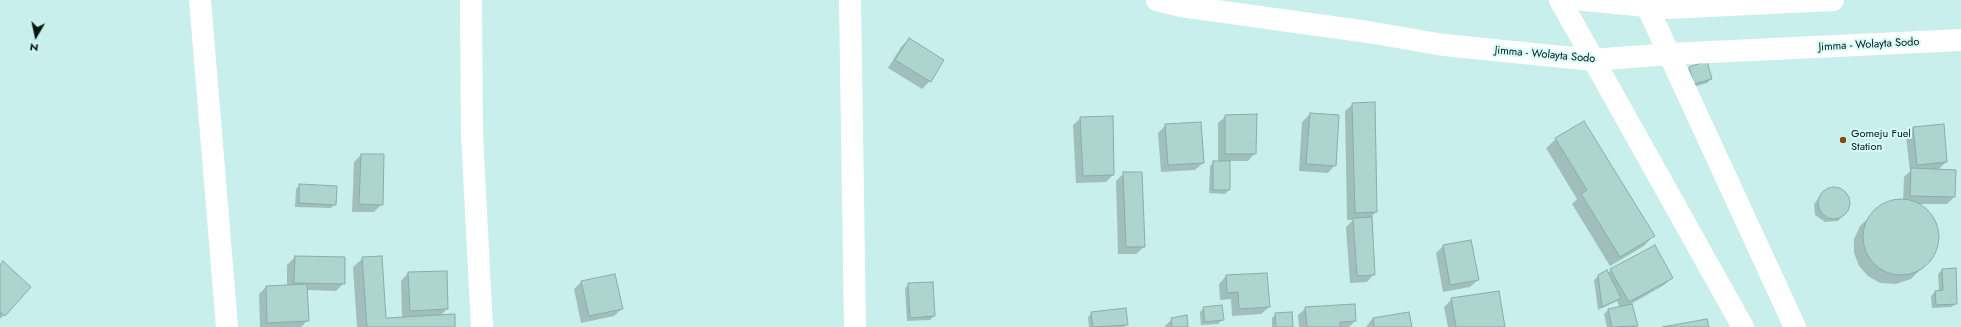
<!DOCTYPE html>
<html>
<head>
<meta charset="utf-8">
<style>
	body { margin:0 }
	#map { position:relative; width:1961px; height:327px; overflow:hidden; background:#c8efeb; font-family:Jost,sans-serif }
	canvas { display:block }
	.north { position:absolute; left:16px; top:16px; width:40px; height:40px; -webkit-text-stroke:3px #d5fcf8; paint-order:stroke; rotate:189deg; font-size:11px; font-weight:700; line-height:16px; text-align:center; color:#061412 }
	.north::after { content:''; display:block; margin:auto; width:14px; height:18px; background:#061412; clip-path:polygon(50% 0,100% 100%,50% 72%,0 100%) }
</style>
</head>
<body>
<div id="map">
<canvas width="1961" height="327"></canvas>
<div class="north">N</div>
</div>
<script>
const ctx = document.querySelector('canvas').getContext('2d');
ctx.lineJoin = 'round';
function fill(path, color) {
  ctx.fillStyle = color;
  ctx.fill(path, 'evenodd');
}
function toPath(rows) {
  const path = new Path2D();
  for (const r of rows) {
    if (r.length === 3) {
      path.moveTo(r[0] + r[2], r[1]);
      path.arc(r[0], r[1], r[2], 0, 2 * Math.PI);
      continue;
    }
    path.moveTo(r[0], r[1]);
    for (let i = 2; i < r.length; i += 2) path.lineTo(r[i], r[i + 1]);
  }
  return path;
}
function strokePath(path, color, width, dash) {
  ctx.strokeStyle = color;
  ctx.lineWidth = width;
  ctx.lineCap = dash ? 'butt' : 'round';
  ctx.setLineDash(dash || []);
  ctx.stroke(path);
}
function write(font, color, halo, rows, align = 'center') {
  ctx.font = font + ' Jost,sans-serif';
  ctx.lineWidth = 4;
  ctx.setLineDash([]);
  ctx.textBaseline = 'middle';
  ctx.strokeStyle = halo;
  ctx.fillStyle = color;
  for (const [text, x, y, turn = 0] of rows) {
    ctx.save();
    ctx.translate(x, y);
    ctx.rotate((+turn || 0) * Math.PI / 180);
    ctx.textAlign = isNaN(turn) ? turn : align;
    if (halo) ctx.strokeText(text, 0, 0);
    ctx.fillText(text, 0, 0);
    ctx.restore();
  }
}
fill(toPath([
	[909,39,930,81,922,89,888,68,901,47],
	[1689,68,1711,79,1707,83,1690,88,1685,72],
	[1374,103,1376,212,1371,217,1374,274,1367,282,1350,283,1346,227,1353,220,1347,220,1345,111,1353,104],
	[1310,114,1335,165,1328,173,1299,171,1302,122],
	[1226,116,1255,153,1248,161,1229,161,1229,190,1225,194,1209,193,1210,166,1214,162,1218,162,1218,123],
	[1081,118,1113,175,1106,182,1076,183,1073,125],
	[1166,125,1203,163,1195,170,1161,172,1158,133],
	[1913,128,1946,162,1938,170,1954,197,1947,204,1916,204,1931,216,1937,229,1938,242,1933,257,1911,279,1896,284,1880,283,1868,276,1859,266,1854,253,1854,239,1860,226,1880,207,1893,201,1903,201,1904,177,1910,171,1906,136],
	[1556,139,1653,236,1644,246,1610,266,1572,204,1577,199,1546,148],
	[361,155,382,204,374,212,352,212,354,162],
	[1124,173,1144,247,1136,254,1118,254,1116,181],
	[300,185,335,204,331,208,295,207,296,189],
	[1836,188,1846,194,1849,205,1847,211,1838,221,1825,222,1815,215,1814,204,1825,190],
	[1443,246,1478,280,1470,287,1443,292,1436,253],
	[295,257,344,258,344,283,336,291,307,290,308,320,301,327,260,327,259,294,266,287,287,286,287,265],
	[363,258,385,319,402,318,401,281,408,273,447,309,440,316,454,327,357,327,353,267],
	[0,266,30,287,0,319],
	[1611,270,1672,278,1664,285,1631,304,1637,326,1635,327,1607,327,1604,314,1608,310,1620,308,1617,301,1598,310,1594,280,1598,276,1608,273],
	[1942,270,1956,303,1952,307,1932,308,1931,296,1935,292,1939,291,1938,274],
	[1226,276,1269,307,1261,314,1232,316,1231,299,1220,300,1219,284],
	[581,282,622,309,614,316,581,323,574,289],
	[909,284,934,316,930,320,907,321,905,288],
	[1452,299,1504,327,1448,327,1444,307],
	[1204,308,1222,320,1218,324,1201,325,1200,312],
	[1306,308,1355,321,1349,327,1299,327,1298,315],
	[1092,313,1127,324,1124,327,1089,327,1088,317],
	[1276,314,1292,327,1272,327,1272,318],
	[1373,318,1411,327,1366,327],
	[1172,319,1187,327,1164,327]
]), '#0003');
const building = toPath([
	[909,38,944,60,931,82,895,60,909,38],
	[1707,61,1712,79,1694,84,1689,67,1707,61],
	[1375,102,1377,212,1355,213,1352,103,1375,102],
	[1310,113,1339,115,1336,166,1306,164,1310,113],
	[1257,114,1256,154,1225,154,1225,115,1257,114],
	[1113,116,1114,175,1083,176,1080,117,1113,116],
	[1584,121,1655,236,1620,257,1581,194,1587,190,1555,138,1584,121],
	[1201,122,1204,163,1168,165,1165,124,1201,122],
	[1944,124,1947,162,1917,165,1913,127,1944,124],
	[361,154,384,154,383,205,359,204,361,154],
	[1213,161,1230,161,1230,190,1213,190,1213,161],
	[1911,168,1956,170,1955,197,1910,196,1911,168],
	[1123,172,1142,172,1145,247,1126,247,1123,172],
	[299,184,337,186,336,205,299,203,299,184],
	[1834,203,16],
	[1901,237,38],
	[1372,217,1375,275,1357,276,1353,218,1372,217],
	[1471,240,1479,280,1450,285,1443,245,1471,240],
	[1655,245,1673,278,1629,302,1610,269,1655,245],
	[295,256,345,257,345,284,294,283,295,256],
	[382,256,386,318,455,314,455,327,367,327,362,257,382,256],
	[3,261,31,287,5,316,0,312,0,265,3,261],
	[1956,268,1957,304,1936,305,1935,291,1943,290,1942,269,1956,268],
	[1607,270,1621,298,1602,307,1598,275,1607,270],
	[447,271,448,309,410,311,408,272,447,271],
	[1267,273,1270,307,1239,309,1238,292,1227,293,1226,275,1267,273],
	[615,274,623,309,589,316,581,281,615,274],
	[933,282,935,316,910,318,908,283,933,282],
	[307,284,309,321,267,323,266,286,307,284],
	[1499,291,1505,327,1456,327,1451,298,1499,291],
	[1355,304,1356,321,1340,322,1340,327,1307,327,1305,307,1355,304],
	[1632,304,1638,326,1612,327,1608,309,1632,304],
	[1222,305,1224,320,1205,322,1203,307,1222,305],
	[1126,308,1128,325,1093,327,1091,312,1126,308],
	[1292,312,1293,327,1276,327,1275,313,1292,312],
	[1409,312,1412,327,1374,327,1373,318,1409,312],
	[1187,315,1188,327,1172,327,1171,318,1187,315],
	[1707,319,1709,327,1662,327,1707,319]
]);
fill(building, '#aed4d0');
strokePath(building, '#88ada9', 1);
strokePath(toPath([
	[200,0,227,327],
	[471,0,472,135,482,327],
	[850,0,855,327]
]), '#fff', 22);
strokePath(toPath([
	[1560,0,1743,327],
	[1647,6,1795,327]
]), '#fff', 22);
strokePath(toPath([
	[1157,0,1181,6,1368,32,1444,45,1593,60,1669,54,1961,40],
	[1584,0,1667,8,1833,0]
]), '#fff', 22);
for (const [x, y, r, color] of [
	[1843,140,4,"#854903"]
]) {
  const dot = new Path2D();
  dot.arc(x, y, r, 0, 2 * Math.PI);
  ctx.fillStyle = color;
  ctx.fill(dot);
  strokePath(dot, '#d5fcf8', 1.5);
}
write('11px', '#061412', '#d5fcf8', [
	["Jimma - Wolayta Sodo",1869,45,-3],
	["Jimma - Wolayta Sodo",1545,55,5]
]);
write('11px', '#061412', '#d5fcf8', [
	["Gomeju Fuel",1851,134],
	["Station",1851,147]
], 'left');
</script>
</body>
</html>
